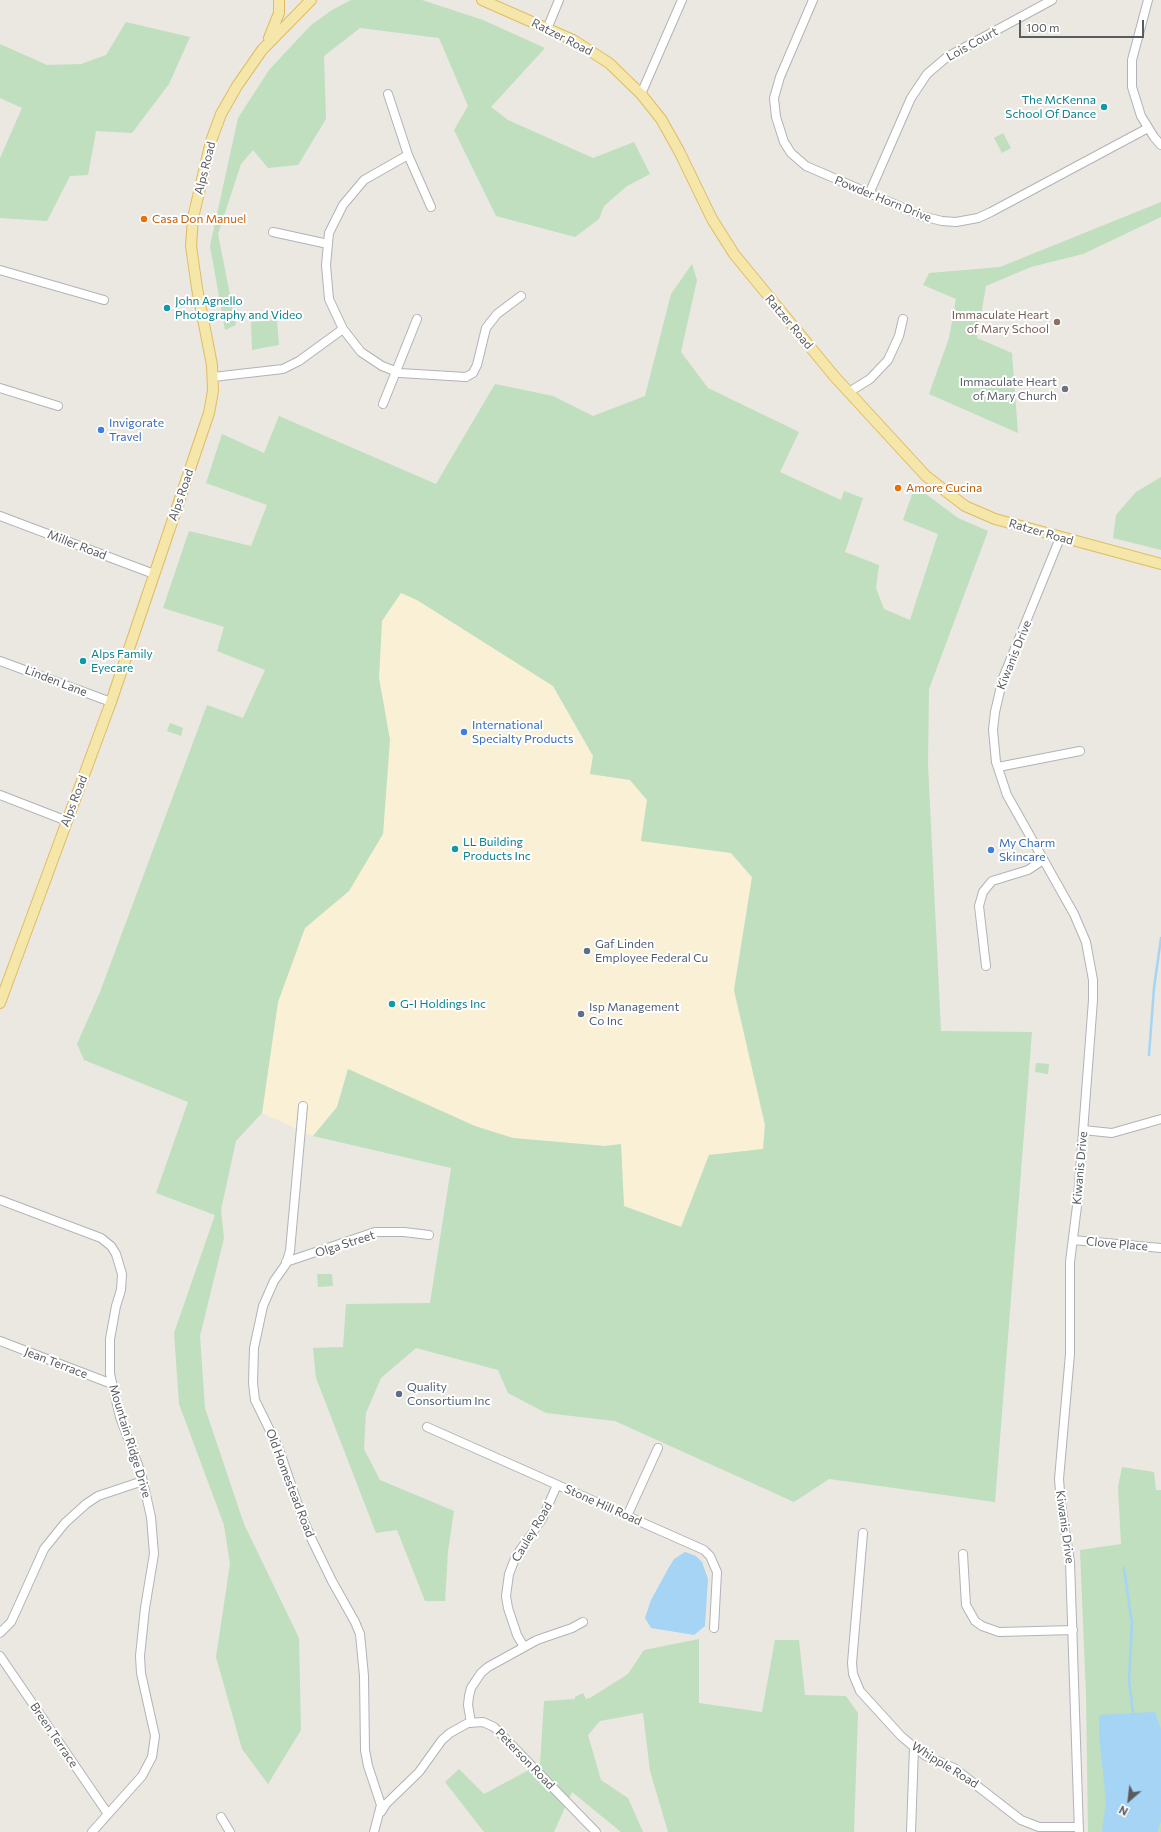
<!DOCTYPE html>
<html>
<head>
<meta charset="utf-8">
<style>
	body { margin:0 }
	#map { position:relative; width:1161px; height:1832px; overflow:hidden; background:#eae8e0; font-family:Commissioner,sans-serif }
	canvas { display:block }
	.north { position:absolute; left:1109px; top:1780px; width:40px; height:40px; -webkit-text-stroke:3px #fff; paint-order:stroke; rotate:208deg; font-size:11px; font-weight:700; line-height:16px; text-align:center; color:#595c5f }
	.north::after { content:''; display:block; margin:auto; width:14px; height:18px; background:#595c5f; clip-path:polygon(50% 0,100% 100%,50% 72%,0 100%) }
	.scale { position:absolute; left:1019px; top:20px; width:125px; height:18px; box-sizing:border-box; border:2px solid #595c5f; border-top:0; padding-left:5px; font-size:12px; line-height:14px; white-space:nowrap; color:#595c5f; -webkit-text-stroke:3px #fff; paint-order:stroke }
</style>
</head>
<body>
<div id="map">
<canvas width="1161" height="1832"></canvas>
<div class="north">N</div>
<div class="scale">100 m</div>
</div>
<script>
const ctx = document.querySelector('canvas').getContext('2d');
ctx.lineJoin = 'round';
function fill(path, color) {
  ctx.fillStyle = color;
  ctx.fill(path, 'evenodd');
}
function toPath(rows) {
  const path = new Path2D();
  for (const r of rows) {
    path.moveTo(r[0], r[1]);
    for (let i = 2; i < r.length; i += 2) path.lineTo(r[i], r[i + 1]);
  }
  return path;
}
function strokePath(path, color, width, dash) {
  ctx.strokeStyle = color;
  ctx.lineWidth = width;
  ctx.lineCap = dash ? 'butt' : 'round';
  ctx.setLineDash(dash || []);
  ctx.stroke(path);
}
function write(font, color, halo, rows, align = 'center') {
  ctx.font = font + ' Commissioner,sans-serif';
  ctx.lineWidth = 4;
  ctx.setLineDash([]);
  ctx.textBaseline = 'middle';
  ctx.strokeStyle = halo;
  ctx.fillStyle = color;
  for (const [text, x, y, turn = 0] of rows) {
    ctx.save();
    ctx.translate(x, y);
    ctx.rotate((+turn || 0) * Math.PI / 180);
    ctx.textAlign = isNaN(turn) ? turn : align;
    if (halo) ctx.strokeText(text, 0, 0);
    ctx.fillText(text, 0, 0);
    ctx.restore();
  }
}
fill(toPath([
	[401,593,417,600,553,686,593,756,590,774,630,780,647,800,641,841,731,853,752,878,734,990,765,1125,763,1149,709,1155,681,1227,624,1206,621,1144,605,1146,513,1138,475,1126,348,1069,337,1107,313,1136,262,1113,278,1002,305,928,349,891,390,740,379,678,382,620]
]), '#f9f0d6');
fill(toPath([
	[351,0,422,0,483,20,545,48,491,107,508,120,593,158,634,142,650,174,627,186,604,206,599,219,575,237,496,216,454,130,468,106,439,38,360,28,324,56,326,119,298,165,268,168,253,150,241,164,218,234,236,325,225,330,210,246,238,118,269,70,310,26,332,10],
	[126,22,190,37,169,84,132,133,96,131,88,175,70,176,47,221,0,218,0,158,22,108,0,98,0,44,47,65,81,64,106,55],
	[1003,133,1011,148,1002,153,994,138],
	[1161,202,1161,217,1083,254,1031,267,986,286,977,338,1012,353,1018,433,929,394,949,338,956,299,923,285,929,273,1000,267],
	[692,264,697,280,681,352,708,388,799,432,780,472,841,500,844,491,863,498,845,552,879,565,876,588,884,609,910,620,938,534,903,520,915,486,958,518,988,531,929,689,928,764,941,1031,1032,1032,995,1502,829,1479,794,1502,615,1421,546,1413,508,1393,498,1370,416,1348,381,1378,366,1413,364,1449,380,1480,454,1511,448,1551,445,1601,425,1601,397,1530,376,1533,316,1378,313,1348,343,1347,346,1304,430,1303,451,1168,313,1136,337,1107,348,1069,475,1126,513,1138,605,1146,621,1144,624,1206,681,1227,709,1155,763,1149,765,1125,734,990,752,877,731,853,641,841,647,800,630,780,590,774,593,756,553,686,417,600,401,593,382,621,379,678,390,740,383,834,349,891,305,928,278,1002,262,1113,236,1141,221,1210,224,1238,200,1336,205,1408,244,1524,299,1638,301,1730,268,1784,242,1749,216,1657,230,1564,224,1525,179,1404,174,1333,215,1215,156,1193,188,1102,84,1060,77,1044,100,992,207,705,243,718,265,670,217,651,224,627,163,608,189,531,251,546,267,505,206,483,222,434,264,453,279,416,436,484,495,384,553,396,593,416,645,396,671,294],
	[277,320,279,345,252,350,251,322],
	[1161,477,1161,550,1113,538,1116,515,1136,492],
	[170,723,183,728,181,736,167,731],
	[1036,1063,1049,1064,1048,1074,1035,1072],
	[317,1274,332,1274,333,1286,318,1287],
	[1122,1467,1154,1472,1156,1490,1161,1490,1161,1832,1088,1832,1086,1695,1080,1550,1121,1544,1118,1487],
	[699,1639,699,1703,762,1712,775,1640,799,1640,805,1695,846,1696,858,1713,854,1832,668,1832,650,1771,643,1713,600,1721,588,1735,601,1780,628,1798,643,1832,621,1832,572,1792,554,1832,484,1832,445,1782,459,1769,484,1794,540,1764,544,1701,575,1699,575,1697,583,1693,586,1699,590,1698,628,1674,644,1650]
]), '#bfdfbe');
fill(toPath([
	[685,1552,696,1556,702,1562,708,1579,705,1626,694,1635,651,1628,645,1618,651,1600,668,1569,674,1559],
	[1155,1712,1161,1729,1161,1822,1157,1832,1102,1832,1106,1801,1099,1735,1099,1715]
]), '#a5d4f5');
strokePath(toPath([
	[1149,1055,1154,988,1161,938],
	[1124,1568,1132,1624,1129,1680,1133,1713]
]), '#a5d4f5', 2.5);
const minor = toPath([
	[813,0,780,77,774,98,776,117,784,142,791,153,806,166,922,216,942,221,956,222,978,218,991,212,1148,128],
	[1148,0,1132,60,1132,87,1141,116,1154,137,1161,145],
	[547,29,559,0],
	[388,94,408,155,431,207],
	[641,94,682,0],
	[408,155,364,180,343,205,329,233,326,265,329,299,343,329,361,352,382,366,400,373,466,377,473,373,477,365,486,328,497,314,521,296],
	[869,194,911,98,927,74,947,57,1052,0],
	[273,232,328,244],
	[0,270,104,300],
	[213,377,283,369,299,361,343,329],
	[0,388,58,406],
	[849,392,870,379,888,360,899,336,903,319],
	[383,404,417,319],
	[0,516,154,574],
	[1060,538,1003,678,995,712,993,730,996,762,1007,795,1074,914,1086,942,1093,980,1093,1000,1078,1198,1070,1262,1070,1354,1059,1479,1061,1504,1070,1562,1079,1832],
	[0,661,111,702],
	[998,767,1080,751],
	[0,795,67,821],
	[986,966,979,906,983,892,992,881,1028,870,1043,860],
	[303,1106,290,1251,286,1264,274,1281,263,1306,254,1348,253,1383,255,1400,279,1449,301,1514,312,1540,332,1581,355,1622,360,1634,364,1676,365,1750,368,1766,381,1805,374,1832],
	[1083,1130,1112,1133,1161,1119],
	[0,1200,101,1238,111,1246,116,1254,122,1274,121,1290,116,1306,110,1339,110,1374,120,1417,141,1473,151,1517,154,1554,145,1608,140,1656,141,1673,155,1736,152,1757,142,1776,92,1832],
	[1073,1240,1161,1248],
	[286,1262,375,1232,404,1232,429,1235],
	[0,1341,112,1384],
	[427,1427,704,1550,710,1556,717,1572,714,1628],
	[627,1516,658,1448],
	[863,1533,852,1663,853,1674,860,1691,901,1736,914,1747,926,1756,954,1768,1021,1820,1039,1827,1079,1827],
	[963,1554,966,1605,975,1621,982,1626,999,1632,1073,1630],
	[0,1633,11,1622,17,1609,44,1549,65,1523,86,1504,98,1496,143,1481],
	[524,1647,517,1635,508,1608,506,1596,509,1574,516,1556,542,1519,557,1485],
	[0,1656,108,1814],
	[471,1723,468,1705,469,1696,471,1688,481,1673,488,1667,537,1640,572,1628,583,1622],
	[381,1812,386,1804,419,1772,442,1740,450,1733,468,1723,483,1722,494,1727,596,1832],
	[221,1817,230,1832],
	[911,1832,914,1747]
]);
const major = toPath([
	[482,0,573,40,609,63,641,94,661,119,679,151,712,219,734,254,834,376,926,476,965,506,995,519,1161,564],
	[269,38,279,13,279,0],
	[0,1003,111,702,209,413,213,391,212,365,197,288,191,246,193,218,211,141,221,114,237,86,262,50,311,0]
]);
strokePath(minor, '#b1b3b6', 10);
strokePath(major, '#e1bb62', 12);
strokePath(minor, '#fff', 8);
strokePath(major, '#f5e7aa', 10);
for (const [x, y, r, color] of [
	[1104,107,4,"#0f9aa8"],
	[144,219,4,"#e8710a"],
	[167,308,4,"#0f9aa8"],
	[1057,322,4,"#8d6e63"],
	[1065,389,4,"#6b7280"],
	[101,430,4,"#3f7fe0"],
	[898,488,4,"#e8710a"],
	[83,661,4,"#0f9aa8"],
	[464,732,4,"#3f7fe0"],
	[455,849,4,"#0f9aa8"],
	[991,850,4,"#3f7fe0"],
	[587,951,4,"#5c6f8a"],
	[392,1004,4,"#0f9aa8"],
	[581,1014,4,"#5c6f8a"],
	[399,1394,4,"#5c6f8a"]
]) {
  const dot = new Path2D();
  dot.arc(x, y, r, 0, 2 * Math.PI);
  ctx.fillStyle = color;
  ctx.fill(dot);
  strokePath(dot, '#fff', 1.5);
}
write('12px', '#595c5f', '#fff', [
	["Ratzer Road",562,37,27],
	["Lois Court",972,44,-29],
	["Alps Road",205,168,-76],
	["Powder Horn Drive",883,199,22],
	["Ratzer Road",789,322,50],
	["Alps Road",181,495,-71],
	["Ratzer Road",1041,532,16],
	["Miller Road",77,545,21],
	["Kiwanis Drive",1014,655,-68],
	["Linden Lane",56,681,21],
	["Alps Road",74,801,-69],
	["Kiwanis Drive",1080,1168,-85],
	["Olga Street",345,1244,-18],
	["Clove Place",1117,1244,5],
	["Jean Terrace",56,1363,21],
	["Mountain Ridge Drive",130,1441,73],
	["Old Homestead Road",290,1483,69],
	["Stone Hill Road",603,1505,24],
	["Kiwanis Drive",1065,1527,82],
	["Cauley Road",532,1532,-59],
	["Breen Terrace",54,1735,56],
	["Peterson Road",525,1759,46],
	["Whipple Road",945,1765,32]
]);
write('12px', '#0d838f', '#fff', [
	["The McKenna",1096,100,"right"],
	["School Of Dance",1096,114,"right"],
	["John Agnello",175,301],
	["Photography and Video",175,315],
	["Alps Family",91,654],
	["Eyecare",91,668],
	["LL Building",463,842],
	["Products Inc",463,856],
	["G-I Holdings Inc",400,1004]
], 'left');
write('12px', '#c56008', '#fff', [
	["Casa Don Manuel",152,219],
	["Amore Cucina",906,488]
], 'left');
write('12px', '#785e54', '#fff', [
	["Immaculate Heart",1049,315],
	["of Mary School",1049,329]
], 'right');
write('12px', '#5b616d', '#fff', [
	["Immaculate Heart",1057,382],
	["of Mary Church",1057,396]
], 'right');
write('12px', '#366cbe', '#fff', [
	["Invigorate",109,423],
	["Travel",109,437],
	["International",472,725],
	["Specialty Products",472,739],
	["My Charm",999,843],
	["Skincare",999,857]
], 'left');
write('12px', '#4e5e75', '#fff', [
	["Gaf Linden",595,944],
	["Employee Federal Cu",595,958],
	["Isp Management",589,1007],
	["Co Inc",589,1021],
	["Quality",407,1387],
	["Consortium Inc",407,1401]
], 'left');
</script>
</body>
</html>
